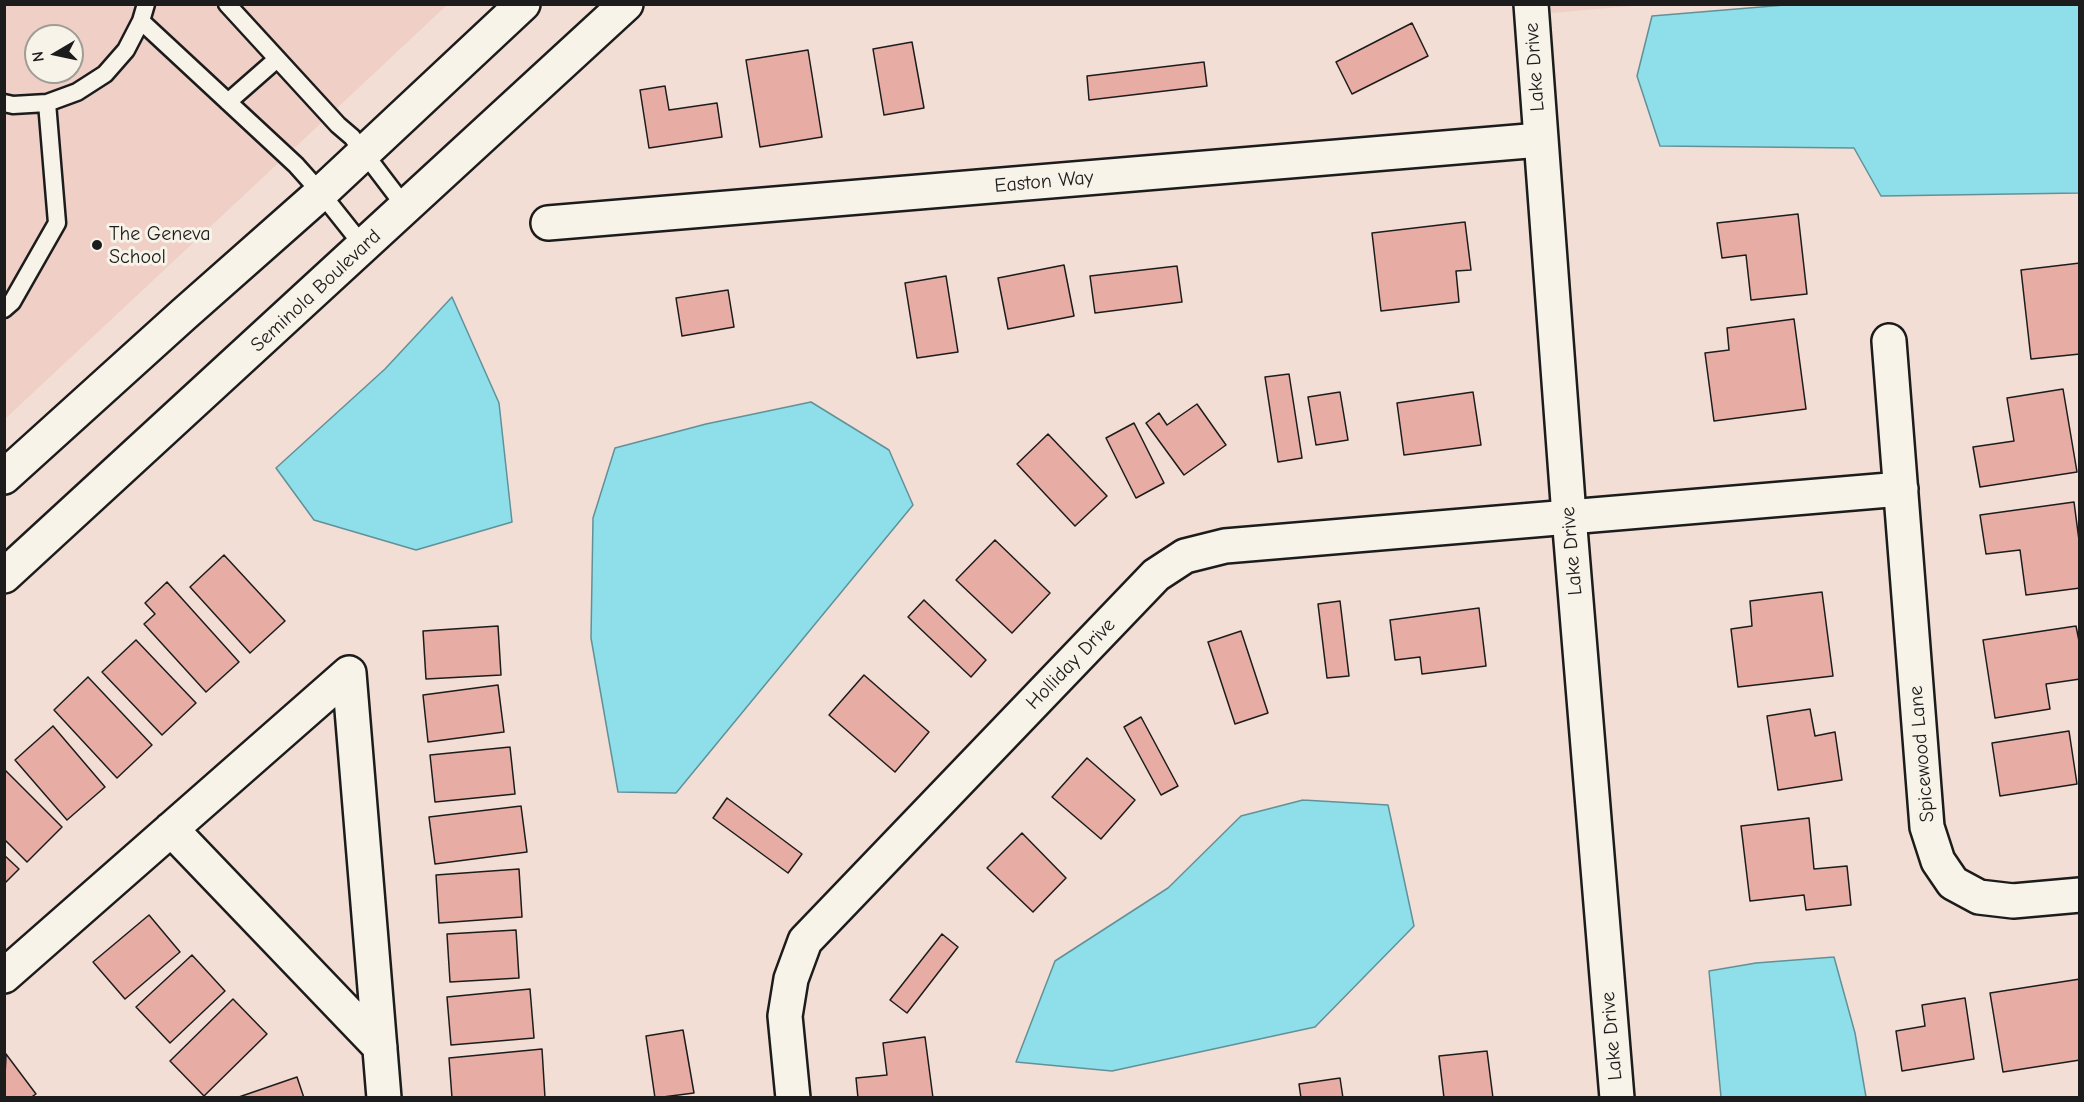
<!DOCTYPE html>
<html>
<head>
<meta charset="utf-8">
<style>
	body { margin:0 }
	#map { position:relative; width:2084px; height:1102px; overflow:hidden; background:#f2ded4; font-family:"Comic Neue",sans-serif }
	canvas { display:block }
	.frame { position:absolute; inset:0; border:6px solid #1c1c1c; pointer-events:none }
	.north { position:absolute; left:24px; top:24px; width:60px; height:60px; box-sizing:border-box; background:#f7f3e8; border:2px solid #9f9d96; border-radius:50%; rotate:261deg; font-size:16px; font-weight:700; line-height:24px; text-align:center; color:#1c1c1c }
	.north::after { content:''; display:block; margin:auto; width:21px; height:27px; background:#1c1c1c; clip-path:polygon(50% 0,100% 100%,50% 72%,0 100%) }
</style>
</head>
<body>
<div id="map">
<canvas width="2084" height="1102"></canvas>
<div class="frame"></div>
<div class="north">N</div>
</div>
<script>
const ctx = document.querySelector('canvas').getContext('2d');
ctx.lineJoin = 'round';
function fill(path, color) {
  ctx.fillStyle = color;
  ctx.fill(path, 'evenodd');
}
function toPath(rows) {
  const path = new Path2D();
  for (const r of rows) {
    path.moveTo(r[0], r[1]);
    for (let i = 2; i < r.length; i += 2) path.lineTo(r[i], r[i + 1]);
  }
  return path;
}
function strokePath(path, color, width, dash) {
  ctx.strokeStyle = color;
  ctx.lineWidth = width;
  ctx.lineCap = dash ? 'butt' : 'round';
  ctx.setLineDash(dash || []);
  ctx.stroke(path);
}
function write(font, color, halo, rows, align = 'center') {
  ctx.font = font + ' "Comic Neue",sans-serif';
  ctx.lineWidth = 6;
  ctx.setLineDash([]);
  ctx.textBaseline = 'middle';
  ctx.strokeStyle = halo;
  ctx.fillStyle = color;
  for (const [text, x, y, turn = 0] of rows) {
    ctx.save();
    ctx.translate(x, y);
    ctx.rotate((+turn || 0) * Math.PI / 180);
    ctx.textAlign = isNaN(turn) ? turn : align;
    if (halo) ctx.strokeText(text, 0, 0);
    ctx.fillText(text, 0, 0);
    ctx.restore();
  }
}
fill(toPath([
	[5,5,447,5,5,419],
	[36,36,72,36,72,72,36,72],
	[1550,5,1550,4,1643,5,1551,13]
]), '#efcfc6');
const water = toPath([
	[1797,4,2079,5,2079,193,1881,196,1854,148,1660,146,1637,76,1652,16,1797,4],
	[452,297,499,403,512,522,416,550,314,520,276,468,385,369,452,297],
	[811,402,889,450,913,505,676,793,618,792,591,638,593,518,615,448,706,424,811,402],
	[1303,800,1388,805,1414,926,1315,1027,1112,1071,1016,1062,1055,961,1168,888,1241,816,1303,800],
	[1834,957,1855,1033,1866,1097,1721,1097,1709,971,1756,963,1834,957]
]);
fill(water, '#8fdfeb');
strokePath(water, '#619198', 1.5);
const building = toPath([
	[1412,23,1428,56,1352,94,1336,62,1412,23],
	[912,42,924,108,884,115,873,49,912,42],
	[808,50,822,137,760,147,746,60,808,50],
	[1204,62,1207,86,1089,100,1087,76,1204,62],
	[665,86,669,110,717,103,722,137,649,148,640,90,665,86],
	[1798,214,1807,294,1751,300,1746,255,1722,258,1717,223,1798,214],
	[1465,222,1471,270,1456,271,1459,302,1381,311,1372,233,1465,222],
	[2080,263,2080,354,2031,359,2021,270,2080,263],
	[1064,265,1074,316,1008,329,998,278,1064,265],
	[1177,266,1182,302,1095,313,1090,276,1177,266],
	[946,276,958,352,917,358,905,283,946,276],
	[728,290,734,327,682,336,676,298,728,290],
	[1794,319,1806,409,1714,421,1705,353,1729,350,1727,328,1794,319],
	[1289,374,1302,458,1278,462,1265,377,1289,374],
	[2063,389,2077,472,1980,487,1973,447,2014,441,2007,398,2063,389],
	[1340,392,1348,440,1316,445,1308,397,1340,392],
	[1473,392,1481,445,1404,455,1397,403,1473,392],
	[1197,404,1226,445,1184,475,1146,423,1159,413,1167,425,1197,404],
	[1134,423,1164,483,1136,498,1106,438,1134,423],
	[1048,434,1107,496,1075,526,1017,464,1048,434],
	[2074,502,2080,548,2080,588,2026,595,2020,550,1986,554,1980,515,2074,502],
	[995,540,1050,593,1012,633,956,580,995,540],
	[224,555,285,621,250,653,190,587,224,555],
	[167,582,239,662,206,692,144,624,155,614,145,603,167,582],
	[1822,592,1833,676,1738,687,1731,629,1752,626,1750,601,1822,592],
	[924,600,986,660,971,677,908,617,924,600],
	[1340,601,1349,676,1327,678,1318,604,1340,601],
	[1479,608,1486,666,1422,674,1420,657,1395,660,1390,620,1479,608],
	[498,626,501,675,426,679,423,631,498,626],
	[2076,626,2080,646,2080,679,2046,684,2050,709,1995,718,1983,640,2076,626],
	[1241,631,1268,713,1235,724,1208,642,1241,631],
	[136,640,196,703,162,735,102,672,136,640],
	[864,675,929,732,895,772,829,715,864,675],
	[88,677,152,745,117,778,54,710,88,677],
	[498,685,504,732,428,742,423,695,498,685],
	[1810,709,1815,736,1835,732,1842,780,1778,790,1767,716,1810,709],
	[1141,717,1178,786,1161,795,1124,727,1141,717],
	[53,726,105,787,67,820,15,760,53,726],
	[2069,731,2077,784,2000,796,1992,743,2069,731],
	[510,747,515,794,435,802,430,755,510,747],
	[1087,758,1135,800,1101,839,1052,797,1087,758],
	[4,769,62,827,27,862,4,839,4,769],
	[727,798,802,854,788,873,713,818,727,798],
	[521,806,527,852,435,864,429,817,521,806],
	[1809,818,1814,869,1847,866,1851,905,1806,910,1804,895,1750,901,1741,826,1809,818],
	[1022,833,1066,878,1033,912,987,868,1022,833],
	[4,855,19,869,4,884,4,855],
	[519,869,522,917,439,923,436,875,519,869],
	[149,915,180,952,125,999,93,962,149,915],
	[516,930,519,978,450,982,447,934,516,930],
	[942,934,958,947,907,1013,890,1000,942,934],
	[192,955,225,991,170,1043,136,1007,192,955],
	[2080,979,2080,1060,2003,1072,1990,993,2080,979],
	[530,989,534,1038,451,1045,447,997,530,989],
	[1965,998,1974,1059,1902,1071,1896,1031,1925,1026,1922,1005,1965,998],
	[233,999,267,1034,204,1096,170,1061,233,999],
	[683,1030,694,1093,655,1098,646,1036,683,1030],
	[925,1037,933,1098,858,1098,856,1078,887,1075,883,1043,925,1037],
	[542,1049,545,1098,452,1098,449,1058,542,1049],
	[1487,1051,1493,1098,1444,1098,1439,1056,1487,1051],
	[6,1054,36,1094,30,1098,4,1098,6,1054],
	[297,1077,304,1098,236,1098,297,1077],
	[1340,1078,1343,1098,1301,1098,1299,1084,1340,1078]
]);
fill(building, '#e7ada4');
strokePath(building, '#1c1c1c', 1.5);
const lane = toPath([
	[227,4,338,125,352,137,406,208],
	[141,21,296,165,321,193,364,247],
	[228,102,277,59],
	[4,103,13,105,47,103,77,92,105,74,126,50,141,21,146,4],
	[4,309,12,302,57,223,47,103]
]);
const street = toPath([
	[548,223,1540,140],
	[1889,341,1927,827,1938,861,1953,883,1979,897,2013,901,2080,895],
	[171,829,380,1047],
	[4,976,349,673,384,1098],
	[793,1098,785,1016,791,979,805,941,1156,575,1185,556,1225,546,1901,489]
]);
const secondary = toPath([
	[1531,4,1569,516,1617,1098],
	[4,477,183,315,321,193,523,4],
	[4,576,626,4]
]);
strokePath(lane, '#1c1c1c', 21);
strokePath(street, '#1c1c1c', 38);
strokePath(secondary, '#1c1c1c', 38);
strokePath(lane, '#f7f3e8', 16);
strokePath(street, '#f7f3e8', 33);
strokePath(secondary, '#f7f3e8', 33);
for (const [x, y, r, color] of [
	[97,245,6,"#1c1c1c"]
]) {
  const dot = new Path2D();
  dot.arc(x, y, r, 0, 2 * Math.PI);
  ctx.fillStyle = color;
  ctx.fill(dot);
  strokePath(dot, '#f7f3e8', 2);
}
write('20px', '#1c1c1c', '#f7f3e8', [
	["Lake Drive",1535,67,-94],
	["Easton Way",1044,182,-5],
	["Seminola Boulevard",316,291,-43],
	["Lake Drive",1572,551,-95],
	["Holliday Drive",1071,664,-46],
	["Spicewood Lane",1922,754,-95],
	["Lake Drive",1612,1036,-95]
]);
write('20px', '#1c1c1c', '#f7f3e8', [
	["The Geneva",109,234],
	["School",109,257]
], 'left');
</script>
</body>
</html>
